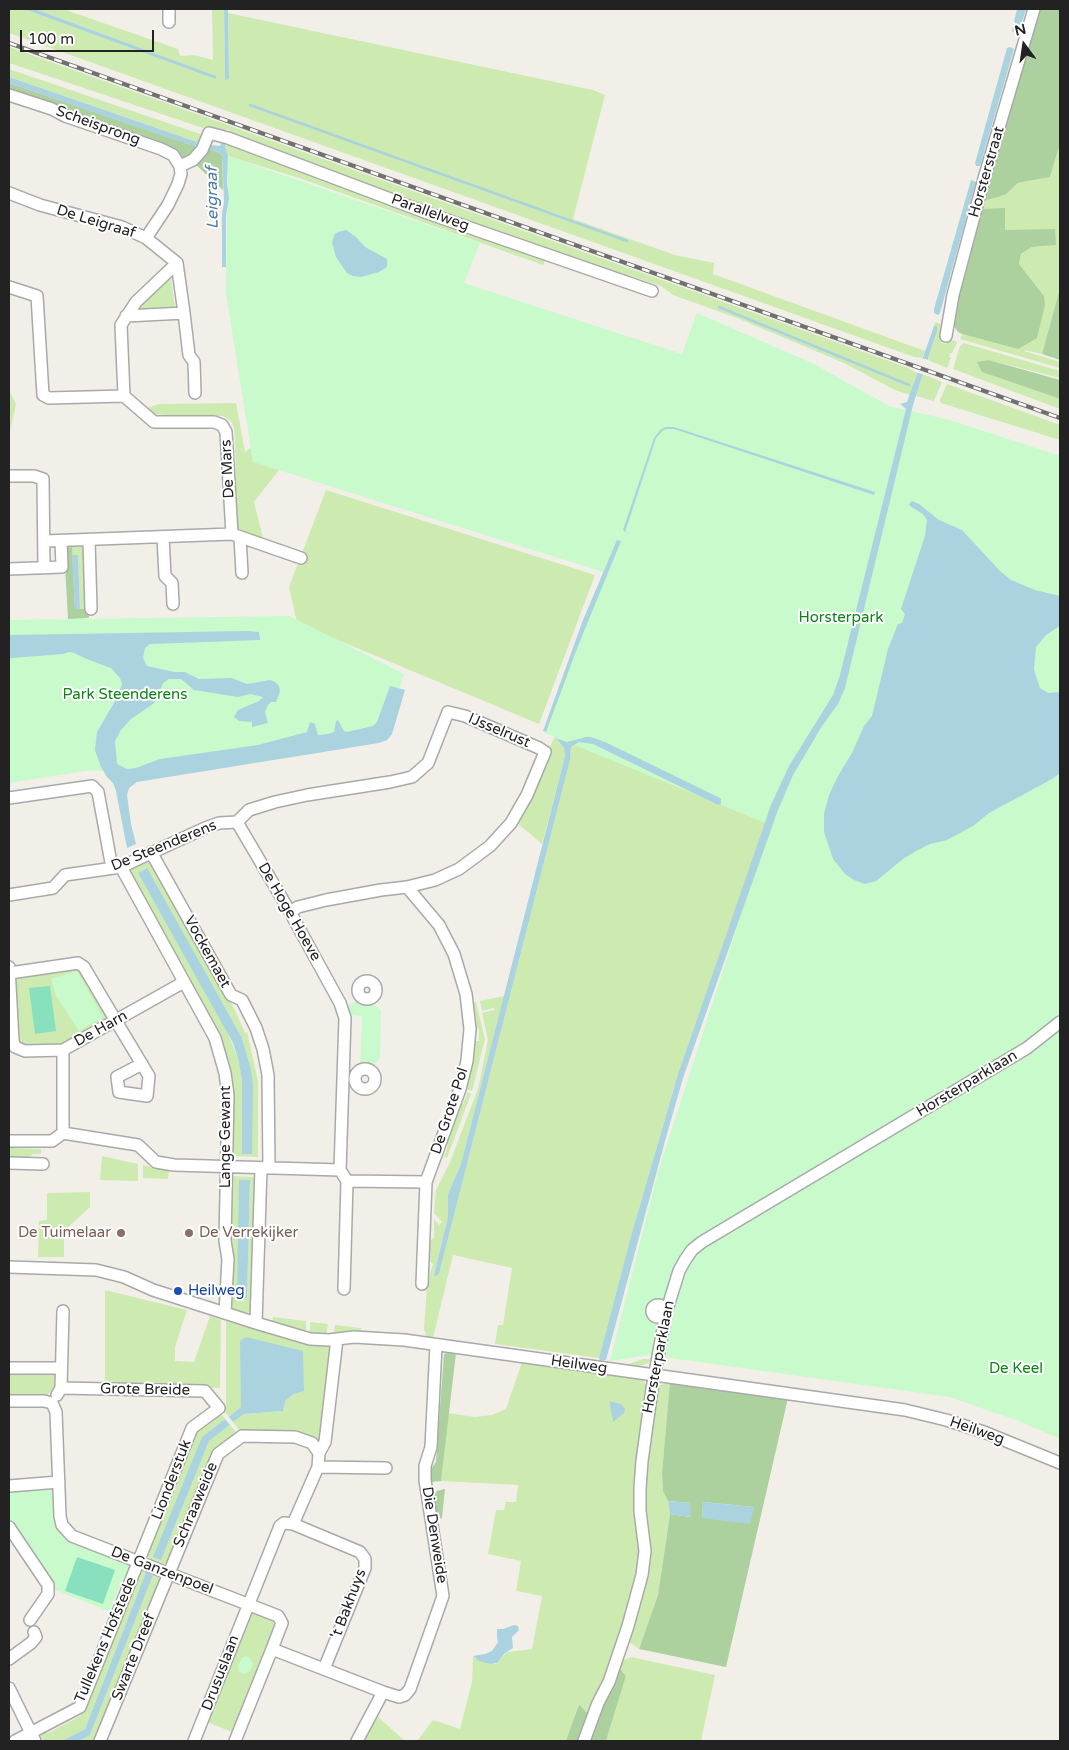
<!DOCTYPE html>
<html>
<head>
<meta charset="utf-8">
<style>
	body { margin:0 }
	#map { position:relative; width:1069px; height:1750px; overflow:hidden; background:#f2efe9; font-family:"Varela Round",sans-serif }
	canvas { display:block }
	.frame { position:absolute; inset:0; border:10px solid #222; pointer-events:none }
	.north { position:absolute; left:999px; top:20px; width:50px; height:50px; -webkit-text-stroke:4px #fff; paint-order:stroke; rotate:346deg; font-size:14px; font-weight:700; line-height:20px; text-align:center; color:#222 }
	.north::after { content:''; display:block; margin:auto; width:18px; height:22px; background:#222; clip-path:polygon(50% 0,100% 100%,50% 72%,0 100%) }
	.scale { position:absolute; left:20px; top:30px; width:134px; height:22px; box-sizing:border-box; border:2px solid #222; border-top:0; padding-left:6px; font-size:15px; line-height:18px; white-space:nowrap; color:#222; -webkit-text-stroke:4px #fff; paint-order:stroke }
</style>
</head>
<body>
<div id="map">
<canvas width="1069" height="1750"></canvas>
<div class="frame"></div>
<div class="north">N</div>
<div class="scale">100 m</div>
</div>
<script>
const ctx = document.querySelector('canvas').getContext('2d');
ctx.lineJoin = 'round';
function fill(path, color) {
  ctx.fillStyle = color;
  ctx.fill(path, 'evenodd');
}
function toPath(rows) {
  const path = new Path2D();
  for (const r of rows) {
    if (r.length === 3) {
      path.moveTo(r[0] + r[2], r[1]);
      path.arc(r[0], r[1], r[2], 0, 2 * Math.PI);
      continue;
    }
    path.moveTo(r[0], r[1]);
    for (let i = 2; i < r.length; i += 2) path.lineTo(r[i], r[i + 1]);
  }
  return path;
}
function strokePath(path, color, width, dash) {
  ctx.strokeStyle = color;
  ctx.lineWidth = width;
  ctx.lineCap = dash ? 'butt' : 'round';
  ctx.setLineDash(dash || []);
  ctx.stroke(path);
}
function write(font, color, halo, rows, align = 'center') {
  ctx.font = font + ' "Varela Round",sans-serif';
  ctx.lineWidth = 4;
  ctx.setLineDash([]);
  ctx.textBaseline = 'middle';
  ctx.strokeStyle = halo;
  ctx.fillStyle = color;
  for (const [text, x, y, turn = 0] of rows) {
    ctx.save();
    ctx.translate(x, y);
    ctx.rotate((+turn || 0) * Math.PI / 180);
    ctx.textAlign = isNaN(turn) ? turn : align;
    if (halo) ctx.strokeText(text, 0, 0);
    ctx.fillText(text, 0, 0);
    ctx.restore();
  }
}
fill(toPath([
	[9,9,24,9,216,78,215,76,35,9,63,9,178,49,180,56,194,55,213,60,212,9,224,9,225,80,229,79,228,13,593,90,605,95,573,219,675,255,714,263,713,274,925,351,922,358,914,357,9,33],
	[9,47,906,367,917,373,911,391,910,395,895,390,844,363,737,318,673,295,661,286,631,276,619,276,465,223,229,135,230,130,226,129,225,134,209,130,9,63],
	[9,69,200,134,202,136,200,148,196,147,197,142,9,77],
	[226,141,547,256,543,265,299,178,231,157,228,155,225,147],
	[1060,144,1060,288,1042,354,1025,350,1024,351,1060,362,1060,368,960,339,962,334,1018,349,1044,296,1019,264,1021,254,1032,247,1047,246,1005,230,980,209,983,201,1005,195,1018,183,1050,177],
	[170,273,175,307,138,309,138,305],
	[935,322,941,324,944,327,941,343,946,344,950,340,956,341,957,343,952,353,950,353,949,357,951,358,947,368,928,360,937,331,935,326,934,326],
	[964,343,1060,371,1060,378,989,360,978,362,982,372,1060,399,1060,409,953,369,960,346],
	[923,374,942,382,934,401,916,396],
	[947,384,1060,425,1060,440,941,403,940,400],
	[9,390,16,404,9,436],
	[236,403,245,452,269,435,311,429,254,502,263,538,237,529,235,442,234,428,231,421,223,416,168,415,155,414,147,408,159,404],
	[326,490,595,575,539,724,297,623,289,587],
	[72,547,86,547,89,609,80,609,78,556,72,555],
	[597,715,616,716,636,722,777,790,678,1074,631,1236,599,1358,495,1344,498,1325,503,1325,512,1268,453,1255,433,1338,427,1338,424,1329,427,1285,433,1264,426,1257,427,1245,434,1237,434,1219,439,1225,442,1222,434,1213,436,1190,450,1162,478,1089,488,1040,482,1013,494,1010,494,1008,482,1011,480,1001,504,996,461,1164,448,1194,448,1217,434,1275,435,1277,439,1274,570,760,571,747,579,742,593,744,718,805,721,804,721,799,718,797,597,738,586,737,567,742,558,739,557,741,564,748,565,756,542,844,516,822,530,799,550,746,555,736,564,728,576,721],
	[150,859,235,1010,245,1033,247,1032,258,1081,258,1157,234,1156,232,1155,234,1097,230,1073,128,869],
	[146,868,242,1038,251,1069,253,1084,242,1154,242,1080,238,1058,224,1025,138,873],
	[75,968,80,969,108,1017,105,1021,61,1047,25,1047,18,1044,15,978],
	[476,1002,485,1039,472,1091,462,1088,472,1041,479,1041,479,1029,473,1028,471,1003],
	[468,1092,471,1094,447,1158,444,1157,448,1145,442,1143,457,1102,463,1104],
	[9,1148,41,1149,41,1154,33,1154,27,1159,9,1158],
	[102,1156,138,1164,138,1181,100,1180],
	[143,1165,169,1171,168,1179,143,1178],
	[231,1176,257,1177,251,1312,246,1313,232,1309,230,1305],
	[239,1180,250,1180,247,1298],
	[90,1192,90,1207,64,1231,64,1257,38,1257,39,1221,47,1220,47,1193],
	[105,1290,187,1310,175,1347,175,1361,194,1362,210,1316,221,1320,220,1388,105,1385],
	[273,1317,306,1321,306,1335,272,1327],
	[226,1320,229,1322,253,1328,312,1343,332,1346,321,1437,319,1439,241,1432,233,1422,244,1414,282,1411,285,1401,294,1394,303,1351,241,1408,229,1417,223,1410,226,1407],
	[310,1322,328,1324,326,1338,310,1335],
	[335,1325,361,1328,360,1335,333,1337],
	[643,1359,652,1359,648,1363,640,1366,623,1366],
	[522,1362,642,1378,647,1386,637,1574,635,1587,607,1675,588,1714,579,1704,578,1705,570,1732,566,1741,417,1741,433,1720,460,1729,472,1682,473,1656,475,1658,493,1664,496,1664,507,1652,532,1649,542,1596,516,1591,521,1561,488,1554,496,1510,504,1510,506,1502,516,1502,518,1485,441,1481,448,1413,475,1417,492,1415,506,1409],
	[609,1402,624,1413,613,1421],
	[9,1370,49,1370,57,1377,55,1387,47,1395,9,1396],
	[670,1382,662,1473,663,1491,668,1501,670,1514,658,1595,639,1649,629,1642,631,1620,640,1588,642,1479,656,1388,660,1385],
	[220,1412,225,1419,202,1437,161,1560,209,1441,230,1425,237,1433,213,1451,168,1562,162,1564,150,1559,145,1553,194,1431],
	[139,1570,146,1572,85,1729,62,1741,44,1741,41,1736,44,1732,48,1733,80,1716],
	[153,1575,162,1578,98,1739,94,1741,79,1741,90,1735],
	[252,1612,272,1620,276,1627,232,1732,207,1722,248,1613],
	[631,1657,715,1675,701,1741,606,1741,626,1676,618,1667,624,1660],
	[378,1717,405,1741,362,1741]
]), '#cdebb0');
fill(toPath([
	[1039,9,1060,9,1060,144,1050,177,1018,183,1005,195,983,201],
	[9,83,200,148,185,161,9,91],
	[209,149,220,153,222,156,223,190,193,162],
	[1005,208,1005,230,1055,229,1056,245,1032,247,1021,254,1019,264,1044,296,1045,305,1037,338,1018,349,962,334,958,332,952,323,961,280,980,209],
	[1060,288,1060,360,1042,354],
	[989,360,1060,380,1060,399,982,372,977,362],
	[72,547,75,609,89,609,89,618,68,619,64,548],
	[450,1352,456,1353,441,1481,431,1482,430,1470,436,1462,444,1354],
	[670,1382,788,1398,726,1667,639,1649,658,1595,670,1514,690,1517,690,1503,668,1501,663,1491,662,1473],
	[703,1502,753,1507,754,1507,702,1518],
	[445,1489,442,1518,436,1520,432,1492],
	[618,1667,626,1676,606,1741,587,1741],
	[579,1704,588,1714,579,1741,566,1741]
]), '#add19e');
fill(toPath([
	[228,156,480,243,464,283,682,354,697,313,814,364,889,406,950,420,1060,456,1060,1439,1019,1421,949,1397,649,1355,610,1361,658,1172,770,825,545,733,603,572,253,462,226,294],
	[290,616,404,674,387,728,124,773,91,770,9,783,9,620],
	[77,971,103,1017,79,1031,56,996,51,979],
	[358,1001,376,1006,381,1010,380,1058,372,1066,360,1067,362,1016,351,1015,349,1007,349,1005],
	[57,1486,58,1522,132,1563,128,1582,122,1580,111,1607,115,1609,113,1613,53,1589,9,1523,9,1489],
	[246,1656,250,1658,253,1664,250,1671,245,1674,239,1672,238,1666,242,1658]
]), '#c8facc');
fill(toPath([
	[50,986,56,1031,35,1034,29,988],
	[77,1557,115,1570,103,1604,65,1591]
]), '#88e0be');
fill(toPath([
	[24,9,35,9,216,76,216,79],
	[224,9,228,9,229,79,225,80],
	[1017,9,1026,9,1019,32,1017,33,1013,32,1012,30],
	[1010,47,1014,49,980,166,976,166,975,163,1007,48],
	[9,77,197,142,196,147,9,83],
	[223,140,226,141,225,147,228,155,227,183,229,198,226,216,226,267,222,267,222,214,224,202,222,156,220,153,209,149,210,145,220,146],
	[971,180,976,182,940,313,938,315,934,313,934,309],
	[346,230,356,237,365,247,387,259,387,267,379,272,361,277,353,276,347,273,336,257,332,242,335,234,338,232],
	[934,326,937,326,937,331,913,405,845,688,838,704,822,726,793,775,778,810,683,1078,665,1141,606,1360,600,1361,599,1358,631,1236,678,1074,771,805,789,766,833,695,840,675,906,409,900,404,907,402],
	[666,427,674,427,875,492,874,495,674,429,667,429,663,430,656,438,625,532,623,530,654,438,661,429],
	[912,501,919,504,939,520,962,530,1000,571,1011,580,1035,590,1060,596,1060,626,1046,635,1036,647,1034,670,1040,688,1048,693,1060,692,1060,773,1052,779,989,813,973,826,947,840,930,844,916,851,903,859,876,881,865,884,854,880,845,874,833,859,824,832,824,814,829,795,838,776,852,753,864,726,872,716,888,649,898,624,902,623,905,614,901,609,925,536,927,520,923,514,910,506,909,504],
	[617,540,621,541,578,646,546,732,543,731,583,620],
	[72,555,78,555,80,609,75,609],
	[248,631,259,632,260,640,150,644,145,648,143,658,147,666,174,672,185,672,199,679,232,678,247,684,270,680,275,682,279,686,280,691,276,702,271,702,268,705,265,712,268,723,252,727,252,722,239,721,234,717,238,710,259,701,263,697,250,694,238,697,194,690,181,679,169,679,163,683,157,699,153,704,131,719,121,730,115,741,117,763,119,765,127,769,136,768,160,759,258,745,307,732,310,722,315,724,318,735,328,734,334,732,336,721,338,720,344,731,347,732,373,726,377,722,390,686,405,690,392,734,387,740,379,743,137,782,129,788,127,795,131,824,136,844,127,848,116,791,113,783,107,777,101,767,95,750,97,732,118,696,122,684,120,678,111,668,89,660,74,653,69,652,63,654,12,658,9,659,9,635],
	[586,737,591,737,605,742,718,797,721,799,721,804,718,805,593,744,579,742,571,747,570,760,439,1274,435,1277,434,1275,448,1217,448,1194,461,1164,565,756,564,748,557,740,558,739,567,742],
	[147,868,242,1038,251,1069,253,1084,252,1154,242,1154,242,1080,238,1058,233,1043,138,873],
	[879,1129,880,1130,767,1196],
	[239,1180,250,1180,247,1298,237,1298],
	[761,1199,702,1235,689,1246,672,1268,682,1253,695,1239],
	[246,1337,303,1351,304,1391,294,1394,285,1401,283,1411,244,1414,233,1422,229,1417,241,1407,240,1341],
	[609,1401,621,1404,625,1409,624,1413,613,1422],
	[225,1419,230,1425,209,1441,161,1560,153,1557,202,1437],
	[668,1501,690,1503,691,1517,670,1514],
	[703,1502,754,1507,750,1524,702,1518],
	[146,1572,153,1575,90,1735,79,1741,62,1741,85,1729],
	[514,1625,518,1626,519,1630,512,1637,513,1648,505,1653,497,1663,490,1664,479,1661,473,1656,485,1654,492,1651,498,1642,497,1638,497,1629,503,1629]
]), '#aad3df');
fill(toPath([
	[919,357,931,361,925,375,915,372]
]), '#f2efe9');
strokePath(toPath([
	[250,105,627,241],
	[719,307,909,385]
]), '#aad3df', 2.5);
const minor = toPath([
	[169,9,169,22],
	[9,95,52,109,65,116,161,149,173,155,180,166,181,174,178,184,168,205,146,238],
	[180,166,193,160,202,150,209,133,228,138,430,214,652,291],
	[9,193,40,205,122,227,146,238,177,263,136,302,121,325,124,396],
	[9,287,37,296,43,395,49,398,124,396],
	[184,313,189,355,194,362,195,393],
	[126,316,184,313,177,263],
	[946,336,953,295,985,175,1034,9],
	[9,476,34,476,43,479,44,567],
	[232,534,301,558],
	[163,537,165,576,172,583,173,604],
	[240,537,242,573],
	[89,540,91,609],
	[45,541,232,534,226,432,222,425,214,422,154,422,124,396],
	[9,569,62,567,61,541],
	[9,798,92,786,98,792,112,868],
	[237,822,249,810,275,802,307,795,390,782,412,777,428,763,448,712,465,716,539,748,545,752,527,795,511,823,490,846,459,869,435,880,407,887,381,890,326,900,298,907,290,912],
	[237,822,290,912,340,1003,345,1018,340,1170,347,1181],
	[151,852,231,995,242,1000,256,1028,263,1049,268,1075,269,1168],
	[121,867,215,1038,225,1073,228,1095,225,1241,228,1259,225,1313],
	[407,887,439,925,454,954,466,994,470,1029,467,1061,460,1089,426,1182,422,1284],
	[9,895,53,888,65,875,121,867,205,828,219,823,237,822],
	[9,967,13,1041,15,1047,25,1051,63,1050,184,982],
	[10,973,78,963,84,967,116,1021,149,1076,147,1096,119,1092,117,1077,142,1064],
	[367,990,9],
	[63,1050,63,1133],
	[365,1079,10],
	[9,1141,52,1141,63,1133,138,1145,156,1162,174,1165,340,1170],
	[9,1163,43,1164],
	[347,1181,426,1182],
	[9,1267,96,1270,124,1277,153,1290,256,1323,310,1339,329,1340,354,1337,404,1340,905,1410,946,1420,984,1432,1060,1463],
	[344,1289,347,1181],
	[658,1311,6],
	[256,1323,261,1168],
	[9,1368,61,1368],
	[57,1395,61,1388,63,1311],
	[9,1401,44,1401,52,1403,56,1412,60,1516,62,1525,72,1536,278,1616,282,1623,272,1649,383,1692,399,1697,405,1695,410,1689,443,1596,425,1480,425,1466,431,1447,436,1345],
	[319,1453,325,1442,337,1339],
	[318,1467,386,1468],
	[9,1486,59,1482],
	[293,1524,360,1552,365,1559,365,1568,324,1669],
	[9,1527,48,1585,48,1594,30,1620],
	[9,1659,31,1643,36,1637,34,1632],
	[9,1688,35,1741],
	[15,1741,80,1707,192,1428,219,1408,205,1391,61,1388],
	[100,1741,218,1454,242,1436,295,1437,312,1443,319,1453,318,1467,293,1524,284,1523,280,1526,194,1741],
	[235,1741,272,1649],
	[357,1741,383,1692],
	[584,1741,598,1703,609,1682,628,1626,642,1575,645,1551,640,1511,640,1488,642,1461,652,1389,666,1313,679,1271,685,1260,692,1250,702,1242,1027,1048,1060,1022]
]);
strokePath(minor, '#a9a9a9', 14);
strokePath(minor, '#fff', 11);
const rail = toPath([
	[9,43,1060,418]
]);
strokePath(rail, '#707070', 4.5);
strokePath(rail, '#fff', 2.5, [8]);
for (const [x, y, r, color] of [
	[121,1233,5,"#8d6e63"],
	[189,1233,5,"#8d6e63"],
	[178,1291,5,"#1a4fb4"]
]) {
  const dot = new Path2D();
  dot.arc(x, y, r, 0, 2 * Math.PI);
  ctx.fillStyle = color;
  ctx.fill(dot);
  strokePath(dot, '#fff', 2);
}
write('15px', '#222', '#fff', [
	["Scheisprong",98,126,20],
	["Horsterstraat",987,172,-74],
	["Parallelweg",430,213,20],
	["De Leigraaf",96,222,17],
	["De Mars",228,469,-93],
	["IJsselrust",499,731,23],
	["De Steenderens",164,846,-22],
	["De Hoge Hoeve",289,912,60],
	["Vockemaet",207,952,61],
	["De Harn",101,1029,-29],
	["Horsterparklaan",967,1084,-31],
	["De Grote Pol",450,1111,-72],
	["Lange Gewant",226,1137,-90],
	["Horsterparklaan",659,1357,-79],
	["Heilweg",579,1365,8],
	["Grote Breide",145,1390,1],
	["Heilweg",977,1431,19],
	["Lionderstuk",172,1480,-69],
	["Schraaweide",196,1505,-67],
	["Die Denweide",434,1535,81],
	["De Ganzenpoel",162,1571,21],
	["'t Bakhuys",349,1604,-69],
	["Tullekens Hofstede",106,1640,-67],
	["Swarte Dreef",134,1657,-68],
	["Drususlaan",221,1673,-69]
]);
write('15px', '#0c8416', '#fff', [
	["Horsterpark",841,618],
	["Park Steenderens",125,695],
	["De Keel",1016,1369]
]);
write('15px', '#785e54', '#fff', [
	["De Tuimelaar",111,1233],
	["De Verrekijker",199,1233,"left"]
], 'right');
write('15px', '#164399', '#fff', [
	["Heilweg",188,1291]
], 'left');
write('italic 16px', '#4a7aab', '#fff', [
	["Leigraaf",213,198,-91]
]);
</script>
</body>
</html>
